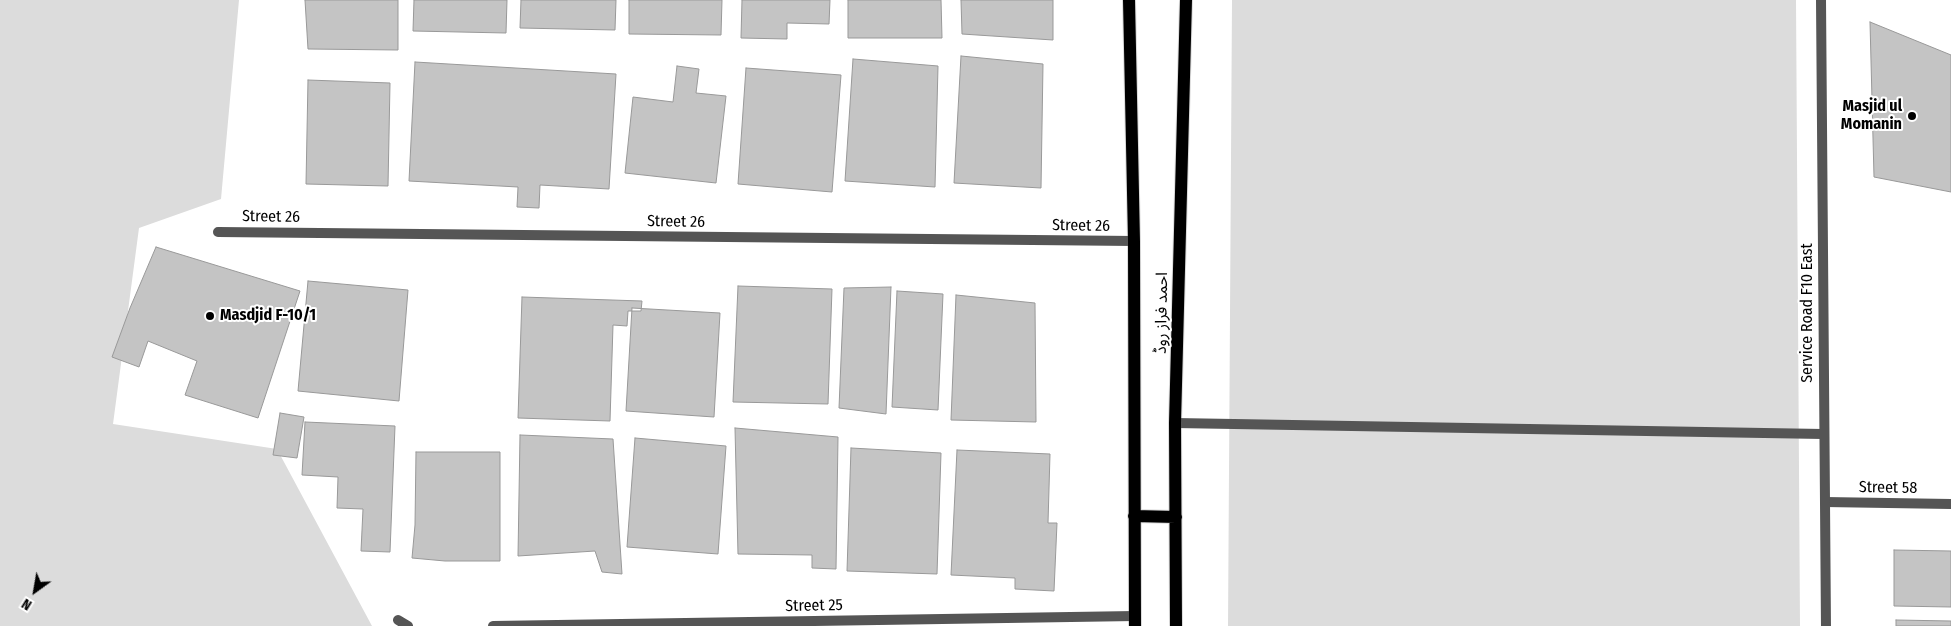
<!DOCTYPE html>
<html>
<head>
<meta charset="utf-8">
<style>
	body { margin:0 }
	#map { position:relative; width:1951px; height:626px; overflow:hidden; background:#fff; font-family:"Fira Sans Condensed",sans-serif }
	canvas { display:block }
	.north { position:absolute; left:10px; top:566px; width:50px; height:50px; -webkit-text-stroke:4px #fff; paint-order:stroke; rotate:212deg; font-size:14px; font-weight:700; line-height:20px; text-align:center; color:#000 }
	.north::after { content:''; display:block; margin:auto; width:18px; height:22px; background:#000; clip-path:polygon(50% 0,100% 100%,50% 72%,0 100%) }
</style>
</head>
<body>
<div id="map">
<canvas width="1951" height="626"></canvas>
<div class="north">N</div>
</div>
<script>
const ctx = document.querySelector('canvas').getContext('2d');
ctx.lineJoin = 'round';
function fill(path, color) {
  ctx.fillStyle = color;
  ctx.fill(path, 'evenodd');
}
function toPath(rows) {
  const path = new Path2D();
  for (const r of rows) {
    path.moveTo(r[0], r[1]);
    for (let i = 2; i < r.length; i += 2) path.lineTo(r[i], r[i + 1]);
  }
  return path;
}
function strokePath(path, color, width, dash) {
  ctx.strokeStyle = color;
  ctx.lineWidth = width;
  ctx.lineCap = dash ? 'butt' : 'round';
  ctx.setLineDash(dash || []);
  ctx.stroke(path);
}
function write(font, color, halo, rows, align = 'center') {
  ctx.font = font + ' "Fira Sans Condensed","Noto Sans Arabic",sans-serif';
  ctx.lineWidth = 4;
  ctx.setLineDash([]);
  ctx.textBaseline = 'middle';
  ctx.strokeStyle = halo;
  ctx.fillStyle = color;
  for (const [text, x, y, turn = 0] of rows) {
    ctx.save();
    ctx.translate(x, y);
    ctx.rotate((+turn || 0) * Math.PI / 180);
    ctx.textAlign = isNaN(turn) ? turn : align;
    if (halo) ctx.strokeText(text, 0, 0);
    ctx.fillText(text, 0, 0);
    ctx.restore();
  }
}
fill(toPath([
	[0,0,239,0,221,199,139,228,113,424,277,449,372,626,0,626],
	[1232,0,1796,0,1800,626,1228,626]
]), '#dcdcdc');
const building = toPath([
	[305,0,398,0,398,50,308,49,305,0],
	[414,0,507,0,506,33,413,31,414,0],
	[521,0,616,0,615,30,520,28,521,0],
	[629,0,722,0,721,35,629,34,629,0],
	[742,0,830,0,829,24,787,23,787,39,741,38,742,0],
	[848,0,941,0,942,38,848,38,848,0],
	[961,0,1053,0,1053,40,962,34,961,0],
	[1870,22,1951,55,1951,192,1874,177,1870,22],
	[961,56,1043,64,1041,188,954,183,961,56],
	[853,59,938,66,935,187,845,181,853,59],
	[415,62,616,74,609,189,540,185,539,208,517,207,518,187,409,181,415,62],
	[677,66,699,69,696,93,726,96,716,183,625,173,633,97,673,102,677,66],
	[746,68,841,75,832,192,738,184,746,68],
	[308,80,390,83,388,186,306,184,308,80],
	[156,247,300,291,258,418,185,395,197,361,148,341,139,367,112,357,130,308,156,247],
	[308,281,408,290,399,401,298,391,308,281],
	[738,286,832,289,828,404,733,402,738,286],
	[891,287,886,414,839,408,844,288,891,287],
	[897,291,943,294,938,410,892,407,897,291],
	[956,295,1035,303,1036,422,951,420,956,295],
	[522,297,642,301,641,311,628,311,627,326,613,325,610,421,518,418,522,297],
	[632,308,720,313,714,417,626,411,632,308],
	[280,413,304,417,297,458,273,455,280,413],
	[305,422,395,426,390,552,361,551,363,509,337,508,338,477,302,475,305,422],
	[735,428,838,437,836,569,812,568,812,555,738,554,735,428],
	[520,435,613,439,622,574,602,572,595,551,518,556,520,435],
	[635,438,726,446,718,554,627,547,635,438],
	[851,448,941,453,937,574,847,571,851,448],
	[957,450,1050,454,1048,523,1057,523,1054,591,1015,589,1015,578,951,575,957,450],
	[416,452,500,452,500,561,445,561,412,558,415,525,416,452],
	[1894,550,1951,551,1951,607,1894,606,1894,550],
	[1896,620,1951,621,1951,626,1896,626,1896,620]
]);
fill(building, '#c4c4c4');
strokePath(building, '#999', 1);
const primary = toPath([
	[1129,0,1134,241,1135,626],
	[1134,516,1176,517],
	[1176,626,1175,423,1186,0]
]);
strokePath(primary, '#dbdbdb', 14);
strokePath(toPath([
	[218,232,1134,241],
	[1175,423,1823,434],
	[1825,502,1951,504],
	[398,620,408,626],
	[493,626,1135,616]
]), '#555', 10);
strokePath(toPath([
	[1821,0,1826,626]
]), '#555', 10);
strokePath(primary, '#000', 12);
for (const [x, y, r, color] of [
	[1912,116,5,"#000"],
	[210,316,5,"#000"]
]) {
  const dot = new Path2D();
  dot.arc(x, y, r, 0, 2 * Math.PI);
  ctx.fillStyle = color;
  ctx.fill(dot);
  strokePath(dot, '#fff', 2);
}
write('bold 16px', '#000', '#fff', [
	["Masjid ul",1902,107],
	["Momanin",1902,125],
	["Masdjid F-10/1",220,316,"left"]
], 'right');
write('16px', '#000', '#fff', [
	["Street 26",271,217,1],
	["Street 26",676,222,1],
	["Street 26",1081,226,1],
	["احمد فراز روڈ",1162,313,-89],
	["Service Road F10 East",1808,313,-90],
	["Street 58",1888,488,1],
	["Street 25",814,606,-1]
]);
</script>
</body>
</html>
